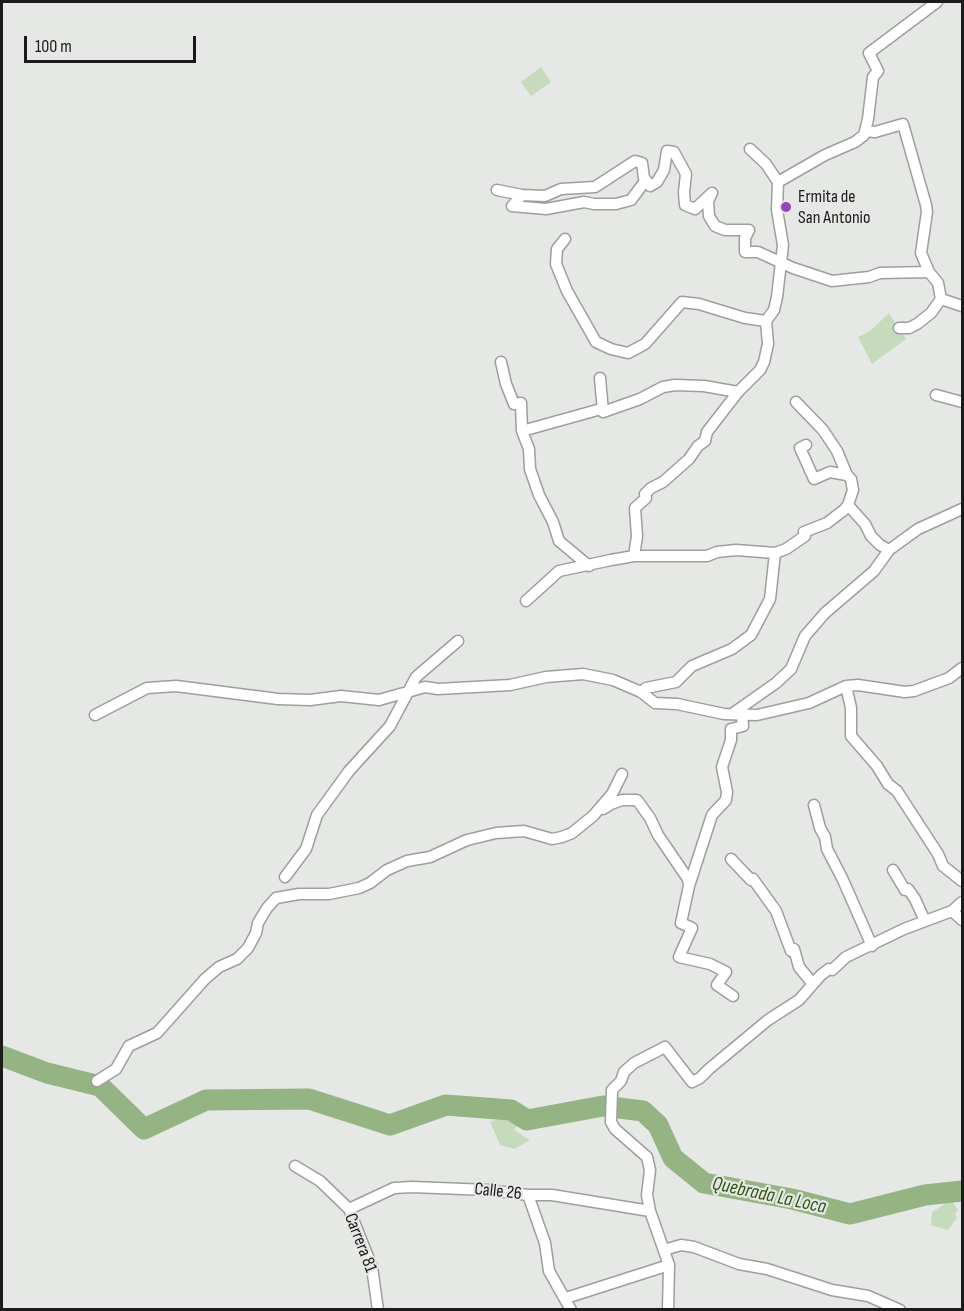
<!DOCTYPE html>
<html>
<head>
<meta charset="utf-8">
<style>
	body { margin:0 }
	#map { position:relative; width:964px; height:1311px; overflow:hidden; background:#e6e8e5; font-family:"Sofia Sans Condensed",sans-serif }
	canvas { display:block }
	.frame { position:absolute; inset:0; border:3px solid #1a1b1a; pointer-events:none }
	.scale { position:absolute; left:24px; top:36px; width:172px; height:27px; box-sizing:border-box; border:3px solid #1a1b1a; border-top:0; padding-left:8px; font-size:18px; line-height:21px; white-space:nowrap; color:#1a1b1a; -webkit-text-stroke:4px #e6e8e5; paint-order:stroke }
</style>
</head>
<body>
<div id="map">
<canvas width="964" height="1311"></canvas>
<div class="frame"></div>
<div class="scale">100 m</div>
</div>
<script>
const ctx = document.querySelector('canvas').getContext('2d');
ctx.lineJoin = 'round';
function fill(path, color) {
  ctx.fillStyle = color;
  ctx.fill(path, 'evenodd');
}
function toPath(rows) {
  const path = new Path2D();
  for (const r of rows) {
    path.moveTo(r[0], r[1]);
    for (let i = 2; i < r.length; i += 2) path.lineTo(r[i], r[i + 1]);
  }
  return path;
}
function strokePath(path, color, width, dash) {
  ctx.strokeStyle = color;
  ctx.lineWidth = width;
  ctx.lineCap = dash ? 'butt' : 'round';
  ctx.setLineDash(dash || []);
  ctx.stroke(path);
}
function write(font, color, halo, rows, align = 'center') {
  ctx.font = font + ' "Sofia Sans Condensed",sans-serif';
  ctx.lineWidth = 4.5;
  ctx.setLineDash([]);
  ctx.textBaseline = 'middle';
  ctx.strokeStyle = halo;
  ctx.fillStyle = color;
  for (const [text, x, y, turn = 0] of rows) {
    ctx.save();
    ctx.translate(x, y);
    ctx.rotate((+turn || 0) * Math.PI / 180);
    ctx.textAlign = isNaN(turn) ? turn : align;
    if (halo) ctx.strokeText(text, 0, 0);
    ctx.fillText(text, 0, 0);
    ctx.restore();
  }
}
fill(toPath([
	[541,67,551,82,531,96,521,82],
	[889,313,906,339,872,364,858,337,870,331],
	[511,1113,523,1120,514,1130,530,1140,514,1149,500,1145,490,1122],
	[951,1200,958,1210,955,1214,957,1218,948,1230,931,1225,932,1212]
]), '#c6dbbc');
strokePath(toPath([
	[2,1056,47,1073,100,1086,144,1129,206,1100,309,1099,390,1125,446,1105,511,1110,527,1120,603,1106,643,1111,658,1125,673,1158,704,1183,792,1199,850,1214,925,1195,962,1191]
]), '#94b483', 21);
const street = toPath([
	[865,131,875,132,903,124,926,205,927,212,921,253,929,272],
	[778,182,825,155,855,142,864,135,868,119,873,77,878,71,869,53,937,2],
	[497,190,522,195,545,196,561,189,595,187,635,161,642,163,644,178,650,186,657,182,664,170,667,151,674,152,686,174,684,192,685,205,695,209,712,193,708,201,709,216,715,226,725,230,749,230,745,238,745,252,758,252,793,268,832,281,869,277,880,273,929,272,938,283,941,299],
	[522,195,512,206,546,209,584,202,594,204,616,204,631,200,646,180],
	[565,239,557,249,556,264,567,291,596,342,611,349,628,353,645,344,682,302,699,304,745,318,766,321],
	[941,299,962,306],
	[899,328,909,328,917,324,931,313,941,299],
	[501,362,506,384,514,404,521,403,522,431,529,449,530,469,539,495,553,522,559,541,589,566],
	[600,378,603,412,640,399,663,387,675,385,704,386,738,392],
	[936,395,962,402],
	[522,431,601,409],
	[806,445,800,448,814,479,830,472,847,475],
	[645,494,651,488,663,482,689,459,698,446,705,441,707,432,738,392,760,370,764,362,768,344,766,321,774,310,777,297,783,245,777,210,778,182,766,164,750,149],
	[848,505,865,524,871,536,880,545,889,550],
	[634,556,637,536,635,508,646,498,645,494,648,491],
	[526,601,559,571,611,560,634,556,707,556,717,552,736,550,775,553,786,549,805,536,804,532,827,523,844,510,848,505,853,490,851,479,847,475,837,451,823,430,796,402],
	[962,668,949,678,914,691,905,692,858,685,846,686,851,708,851,736,877,766,888,784,897,791,938,854,943,866,962,881],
	[641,692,646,688,676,682,692,666,732,649,751,635,770,599,775,553],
	[732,714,776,683,791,669,805,636,825,613,874,571,889,550,918,529,962,509],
	[95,715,147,688,176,686,278,699,310,700,341,696,379,700,425,687,438,689,510,685,546,677,583,674,613,680,641,692,655,703,677,704,724,714,757,715,809,703,846,686],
	[814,805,820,828,825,837,827,849,843,880,872,946],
	[603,809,611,804,622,800,637,800,650,818,658,835,688,879,689,886,681,923,692,928,679,957,710,964,726,972,717,985,733,996],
	[731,859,751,880,753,879,776,911,791,951,794,949,799,967,813,984],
	[893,870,905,890,908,889,915,899,925,921],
	[285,877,306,849,317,815,349,771,390,726,416,677,458,641],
	[689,886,712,815,726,800,727,792,722,767,731,740,731,729,743,726,742,715],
	[952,911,962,920],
	[97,1081,116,1069,129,1046,157,1033,205,979,219,967,237,959,248,948,256,933,258,923,267,908,276,898,299,894,329,894,359,888,370,883,387,870,407,861,430,857,467,840,496,833,524,831,552,839,562,837,572,833,593,816,612,794,622,774],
	[295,1166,320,1181,349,1209,372,1267,378,1310],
	[528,1195,545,1243,549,1271,571,1310],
	[349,1209,394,1188,412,1187,488,1190,528,1195,552,1195,650,1211],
	[664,1250,681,1245,694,1247,739,1264,767,1269,832,1290,868,1296,900,1310],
	[566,1298,669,1265],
	[668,1310,669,1265,650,1211,647,1195,650,1170,647,1157,615,1129,611,1122,612,1090,621,1081,624,1072,634,1063,665,1047,692,1082,700,1078,709,1069,768,1020,799,1000,821,975,829,969,832,970,846,957,904,929,952,911,962,902]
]);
strokePath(street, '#9d9f9c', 13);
strokePath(street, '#fff', 10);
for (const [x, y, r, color] of [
	[786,207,6,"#9646b6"]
]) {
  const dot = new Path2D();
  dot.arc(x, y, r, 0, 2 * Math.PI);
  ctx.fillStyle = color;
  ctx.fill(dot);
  strokePath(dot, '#e6e8e5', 2);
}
write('18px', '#1a1b1a', '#e6e8e5', [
	["Ermita de",798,197],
	["San Antonio",798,218]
], 'left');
write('18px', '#1a1b1a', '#e6e8e5', [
	["Calle 26",498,1192,6],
	["Carrera 81",360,1243,69]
]);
write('italic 20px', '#2f5612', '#e6e8e5', [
	["Quebrada La Loca",769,1196,12]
]);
</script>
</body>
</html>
